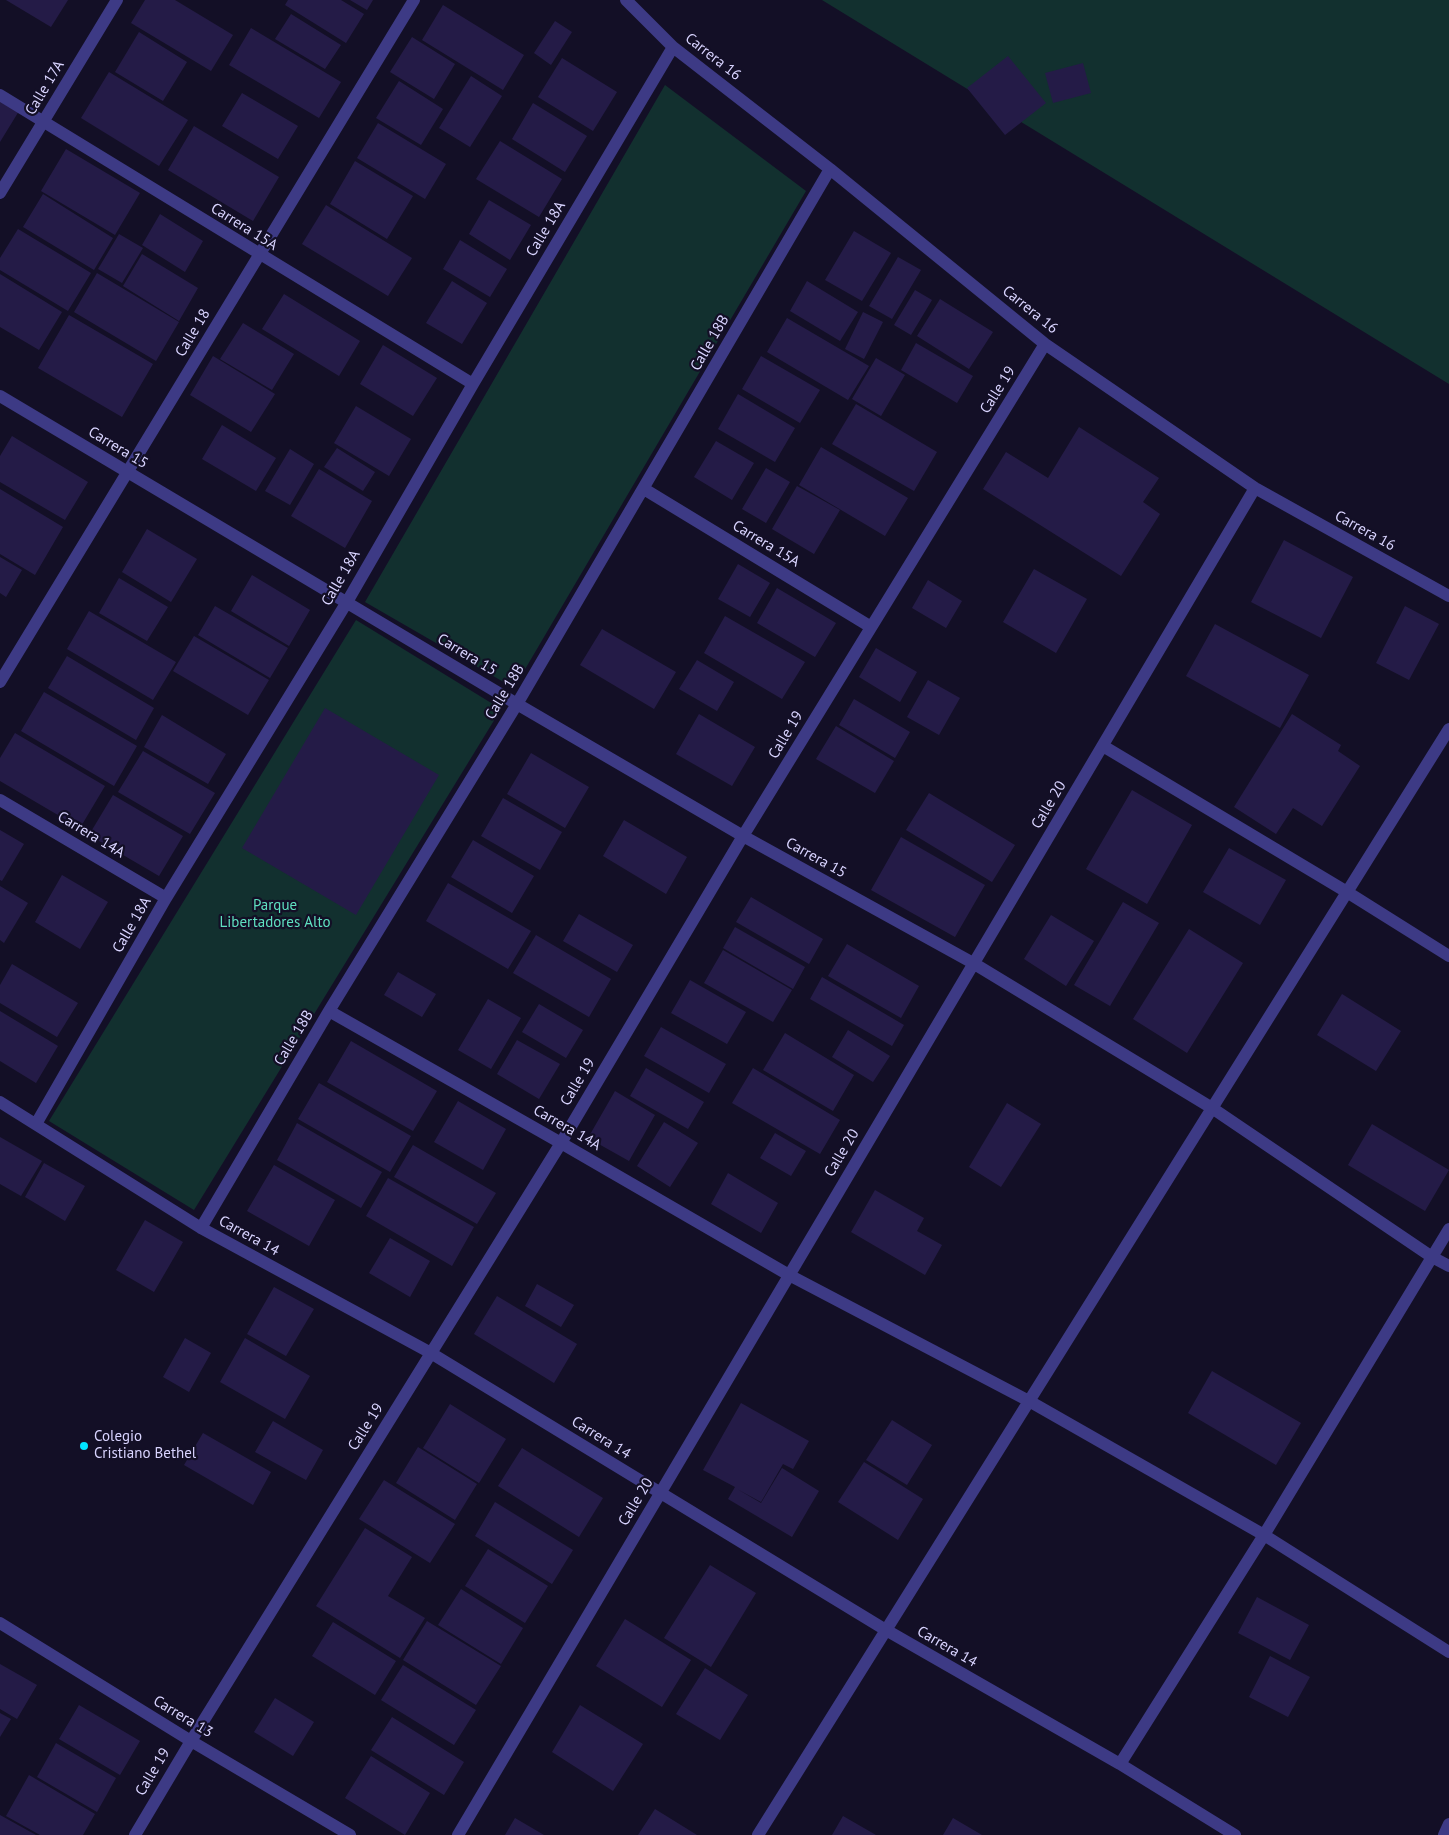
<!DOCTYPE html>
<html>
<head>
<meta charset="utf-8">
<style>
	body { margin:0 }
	canvas { display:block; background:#130f26 }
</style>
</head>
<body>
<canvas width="1449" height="1835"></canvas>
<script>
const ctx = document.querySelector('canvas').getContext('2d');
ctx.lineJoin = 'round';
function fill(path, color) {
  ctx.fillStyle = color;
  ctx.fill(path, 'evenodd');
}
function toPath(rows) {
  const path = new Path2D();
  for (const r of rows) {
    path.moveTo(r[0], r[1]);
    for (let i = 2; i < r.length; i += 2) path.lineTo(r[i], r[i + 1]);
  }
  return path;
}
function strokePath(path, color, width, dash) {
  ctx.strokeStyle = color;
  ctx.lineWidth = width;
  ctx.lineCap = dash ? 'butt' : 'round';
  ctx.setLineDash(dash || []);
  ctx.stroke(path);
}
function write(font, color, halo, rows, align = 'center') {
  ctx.font = font + ' "PT Sans",sans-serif';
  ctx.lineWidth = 4.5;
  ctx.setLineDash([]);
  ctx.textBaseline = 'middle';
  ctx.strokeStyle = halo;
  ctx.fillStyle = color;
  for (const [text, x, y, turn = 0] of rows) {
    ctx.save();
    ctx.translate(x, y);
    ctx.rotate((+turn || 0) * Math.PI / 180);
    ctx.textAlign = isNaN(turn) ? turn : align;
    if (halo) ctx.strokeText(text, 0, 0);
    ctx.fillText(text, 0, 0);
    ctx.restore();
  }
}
fill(toPath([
	[822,0,1449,0,1449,384],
	[665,85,806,191,514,688,365,602],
	[356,620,501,709,194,1210,49,1121]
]), '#12302f');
fill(toPath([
	[6,0,68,0,51,27],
	[145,0,175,0,233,35,211,71,131,23],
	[288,0,341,0,364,14,346,43,285,5],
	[350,0,373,0,367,10],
	[443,5,524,55,503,90,422,40],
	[291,14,341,45,325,69,275,39],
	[555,21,572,32,551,65,534,53],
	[251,28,341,82,319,118,229,65],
	[139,32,187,62,163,101,115,72],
	[412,37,455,64,434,99,390,72],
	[1008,56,1046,103,1005,135,967,88],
	[562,58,617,92,593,131,538,97],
	[1083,63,1091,93,1053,103,1045,73],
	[109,72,188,120,159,166,81,118],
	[471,76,502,96,470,147,439,128],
	[399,81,443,109,421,145,376,118],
	[242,93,298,126,278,159,222,126],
	[0,100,19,111,0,142],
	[533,103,587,136,565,172,512,139],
	[378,123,446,164,425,199,357,158],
	[194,126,279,177,253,221,168,170],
	[500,141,562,179,539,217,476,179],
	[66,149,140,193,115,235,41,191],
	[355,161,413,196,387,239,330,204],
	[43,194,113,238,94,270,23,227],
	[489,200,531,225,510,260,469,234],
	[326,205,412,258,388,296,302,244],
	[160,214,203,241,185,272,142,245],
	[18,229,91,273,68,311,0,270,0,258],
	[854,231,891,253,862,301,825,280],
	[119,234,143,248,122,283,98,269],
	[460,240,507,269,490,297,443,269],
	[142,254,198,288,179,321,123,286],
	[898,257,921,270,892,319,869,306],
	[97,273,179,322,156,361,74,312],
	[0,274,62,312,39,350,0,327],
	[452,281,487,303,462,344,426,323],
	[807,281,858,312,840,341,790,311],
	[915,290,932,300,911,335,894,325],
	[284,294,360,341,339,376,262,329],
	[940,299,993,332,969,369,917,336],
	[863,312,883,322,864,359,845,349],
	[69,315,153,364,122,417,38,368],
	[787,318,869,366,848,400,767,352],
	[243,323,294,354,272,390,220,359],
	[916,343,973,376,957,403,901,370],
	[383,345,437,378,413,416,360,384],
	[213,356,275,394,251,432,190,395],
	[761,356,820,390,800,423,742,389],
	[876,358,905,375,881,416,852,399],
	[738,394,795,428,775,462,718,429],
	[856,404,937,452,914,491,832,444],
	[356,406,411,439,389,476,334,443],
	[222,425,276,458,256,491,202,459],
	[1079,427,1159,478,1143,502,1160,514,1121,576,983,489,1006,452,1048,478],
	[12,436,88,482,65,520,0,482,0,456],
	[716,441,754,463,732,500,694,477],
	[821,447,908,498,885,536,799,485],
	[337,448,375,472,363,491,324,467],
	[290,449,314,464,290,505,265,491],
	[766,468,790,482,766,523,742,509],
	[319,469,372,501,345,548,291,516],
	[797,486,840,510,814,554,772,529],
	[0,489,63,527,35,575,0,554],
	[147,529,197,559,171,602,122,572],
	[1284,540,1353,577,1321,638,1251,602],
	[0,557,22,570,6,597,0,593],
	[738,564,770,583,750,617,718,599],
	[1034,569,1087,599,1056,653,1003,622],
	[252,575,310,610,289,646,231,611],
	[119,578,168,607,147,641,99,613],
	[928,580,962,601,946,628,912,608],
	[777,588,836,623,815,657,757,623],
	[215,606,288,648,270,678,198,635],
	[1405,606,1439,624,1409,680,1376,663],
	[89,611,176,662,153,700,67,649],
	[725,616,805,662,782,699,704,653],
	[1215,624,1309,675,1280,728,1186,676],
	[602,629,676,672,654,709,580,665],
	[194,636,269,680,248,715,173,671],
	[876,648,917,672,900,702,859,677],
	[67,656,154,708,136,740,48,688],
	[697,660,734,682,717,711,679,689],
	[928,680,960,698,939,735,907,717],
	[44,692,137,746,114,786,21,731],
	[854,699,910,732,895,758,839,725],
	[325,708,439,775,356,915,242,848],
	[699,714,755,747,732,786,676,754],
	[1292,714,1341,745,1338,751,1360,766,1322,826,1293,808,1276,834,1234,807],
	[162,715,226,754,208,784,144,747],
	[836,726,894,761,875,793,816,759],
	[15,733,105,786,80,828,0,781,0,758],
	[143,751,215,793,190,834,118,792],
	[531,753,589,787,565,828,507,794],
	[1132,790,1192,825,1147,904,1086,869],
	[929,793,1015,845,992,882,906,830],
	[113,795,183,836,159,876,89,835],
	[503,798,562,832,540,870,481,836],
	[624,820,687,857,666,894,603,856],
	[0,830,24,844,2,881,0,880],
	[901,837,985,885,955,937,871,890],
	[473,840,534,876,512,913,451,877],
	[1229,848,1286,880,1260,925,1203,892],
	[62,875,108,902,80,949,35,922],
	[448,883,531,931,508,969,426,921],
	[0,886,28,903,4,943,0,940],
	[751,897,823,939,809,964,736,922],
	[1123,902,1159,923,1110,1006,1074,985],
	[579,914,633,945,617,972,563,941],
	[1051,915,1094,941,1066,986,1024,959],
	[735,927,805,967,793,989,723,948],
	[1189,929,1243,963,1187,1053,1133,1019],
	[536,935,611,979,589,1017,513,973],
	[847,944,919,986,901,1018,828,976],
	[723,950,792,990,773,1022,704,983],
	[12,964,78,1003,57,1037,0,1003,0,985],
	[398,972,436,994,422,1017,384,995],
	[822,977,904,1025,892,1046,810,999],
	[690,980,746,1012,727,1044,671,1013],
	[1342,994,1401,1031,1376,1071,1317,1035],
	[488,999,521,1018,491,1069,458,1050],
	[539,1004,583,1030,566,1058,522,1032],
	[0,1011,58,1046,36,1083,0,1061],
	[661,1027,726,1064,709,1093,644,1056],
	[848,1030,890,1056,873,1082,832,1057],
	[785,1033,854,1075,833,1111,763,1070],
	[517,1040,560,1064,539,1099,497,1074],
	[351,1041,437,1091,413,1131,327,1082],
	[646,1068,704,1102,688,1129,630,1096],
	[753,1068,840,1120,820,1154,732,1103],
	[319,1083,411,1136,390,1172,298,1119],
	[615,1091,655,1115,629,1161,588,1138],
	[458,1101,506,1129,483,1170,434,1142],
	[1007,1103,1041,1124,1001,1187,969,1167],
	[664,1122,698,1143,670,1187,637,1166],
	[297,1123,382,1172,361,1208,277,1160],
	[1372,1124,1449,1170,1425,1211,1348,1165],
	[775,1133,806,1151,791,1176,760,1158],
	[0,1137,42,1161,21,1196,0,1184],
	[413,1145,496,1193,477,1224,394,1177],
	[44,1163,85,1186,65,1221,25,1197],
	[274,1165,335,1200,309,1246,247,1211],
	[728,1173,778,1203,761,1233,711,1204],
	[388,1178,474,1227,452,1266,366,1216],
	[875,1190,924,1218,917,1231,942,1245,925,1275,851,1232],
	[145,1220,183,1242,154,1292,116,1270],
	[390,1238,430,1261,410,1297,369,1273],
	[537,1284,574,1305,561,1327,525,1306],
	[274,1287,314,1309,286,1356,247,1334],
	[497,1296,577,1344,554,1383,474,1334],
	[185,1338,211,1353,189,1392,163,1377],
	[245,1338,310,1376,285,1419,220,1382],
	[1212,1371,1301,1423,1276,1465,1188,1413],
	[741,1403,809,1441,793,1469,783,1464,761,1502,737,1489,761,1503,782,1468,819,1491,792,1537,728,1499,735,1487,703,1470],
	[450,1404,506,1439,479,1483,423,1448],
	[892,1420,932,1445,907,1485,866,1460],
	[273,1421,323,1450,306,1480,255,1452],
	[203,1433,271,1472,253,1505,184,1465],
	[418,1447,477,1484,455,1520,396,1483],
	[522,1448,603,1498,579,1537,498,1486],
	[864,1462,923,1499,898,1540,838,1502],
	[384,1480,455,1524,430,1563,359,1519],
	[495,1502,573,1550,552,1584,475,1536],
	[365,1528,412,1557,388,1596,425,1618,400,1658,316,1606],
	[488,1549,548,1586,525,1623,465,1586],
	[710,1565,756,1593,711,1667,664,1638],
	[461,1589,523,1628,501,1664,438,1625],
	[1257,1597,1309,1625,1290,1660,1238,1633],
	[625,1619,691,1660,662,1707,596,1666],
	[427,1621,501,1666,476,1705,403,1660],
	[333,1622,396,1661,375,1695,312,1656],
	[1270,1656,1310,1677,1288,1717,1249,1697],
	[0,1664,37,1685,17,1719,0,1709],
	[403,1665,476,1710,454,1745,381,1700],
	[705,1668,748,1695,720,1740,676,1714],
	[275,1698,314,1722,293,1756,254,1732],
	[79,1705,140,1741,120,1775,59,1739],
	[580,1705,643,1744,613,1791,552,1752],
	[0,1713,11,1719,0,1737],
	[392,1717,464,1762,444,1795,371,1750],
	[56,1743,116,1778,97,1812,37,1777],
	[371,1756,430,1793,405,1835,345,1798],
	[29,1775,95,1814,83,1835,40,1835,6,1816],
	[655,1809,697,1835,638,1835],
	[0,1815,36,1835,0,1835],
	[843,1816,876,1835,832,1835],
	[515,1818,544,1835,505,1835],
	[953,1818,982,1835,943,1835]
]), '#241b47');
strokePath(toPath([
	[626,0,673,47,830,169,1045,344,1255,488,1449,596],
	[0,95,473,384],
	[0,193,117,0],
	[0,396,517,704,743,836,973,963,1212,1108,1432,1257,1449,1266],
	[644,489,871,627],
	[0,682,414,0],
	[1103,746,1347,892,1449,956],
	[0,800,166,898],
	[329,1011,561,1143,789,1275,1029,1401,1264,1535,1449,1652],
	[0,1102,201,1228,431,1353,886,1630,1120,1764,1235,1835],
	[36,1124,166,898,347,602,473,384,673,47],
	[201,1228,329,1011,517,704,830,169],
	[0,1623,191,1741,350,1835],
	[1120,1764,1264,1535,1449,1229],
	[135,1835,191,1741,561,1143,743,836,1045,344],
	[458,1835,1255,488],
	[758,1835,1449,729],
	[1444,1835,1449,1824]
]), '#3d3a85', 12);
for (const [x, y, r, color] of [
	[84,1446,5,"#00e5ff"]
]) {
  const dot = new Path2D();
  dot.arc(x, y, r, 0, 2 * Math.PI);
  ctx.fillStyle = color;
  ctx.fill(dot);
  strokePath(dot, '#130f26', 2);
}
write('15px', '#d9d4ff', '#130f26', [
	["Carrera 16",713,57,38],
	["Calle 17A",45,88,-59],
	["Carrera 15A",244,227,32],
	["Calle 18A",546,229,-59],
	["Carrera 16",1030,310,39],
	["Calle 18",193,333,-59],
	["Calle 18B",710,343,-60],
	["Calle 19",998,390,-58],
	["Carrera 15",118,448,31],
	["Carrera 16",1365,531,29],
	["Carrera 15A",766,544,31],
	["Calle 18A",341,578,-60],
	["Carrera 15",467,655,31],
	["Calle 18B",505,692,-59],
	["Calle 19",786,735,-59],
	["Calle 20",1049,805,-59],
	["Carrera 14A",91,835,31],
	["Carrera 15",816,858,29],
	["Calle 18A",132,925,-60],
	["Calle 18B",294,1038,-59],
	["Calle 19",578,1082,-59],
	["Carrera 14A",567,1128,30],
	["Calle 20",842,1153,-59],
	["Carrera 14",249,1236,29],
	["Calle 19",366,1427,-58],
	["Carrera 14",601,1438,32],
	["Calle 20",636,1502,-59],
	["Carrera 14",947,1647,30],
	["Carrera 13",183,1717,31],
	["Calle 19",153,1772,-59]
]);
write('15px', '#5fe0c0', '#130f26', [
	["Parque",275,906],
	["Libertadores Alto",275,923]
]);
write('15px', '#d9d4ff', '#130f26', [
	["Colegio",94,1437],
	["Cristiano Bethel",94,1454]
], 'left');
</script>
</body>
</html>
